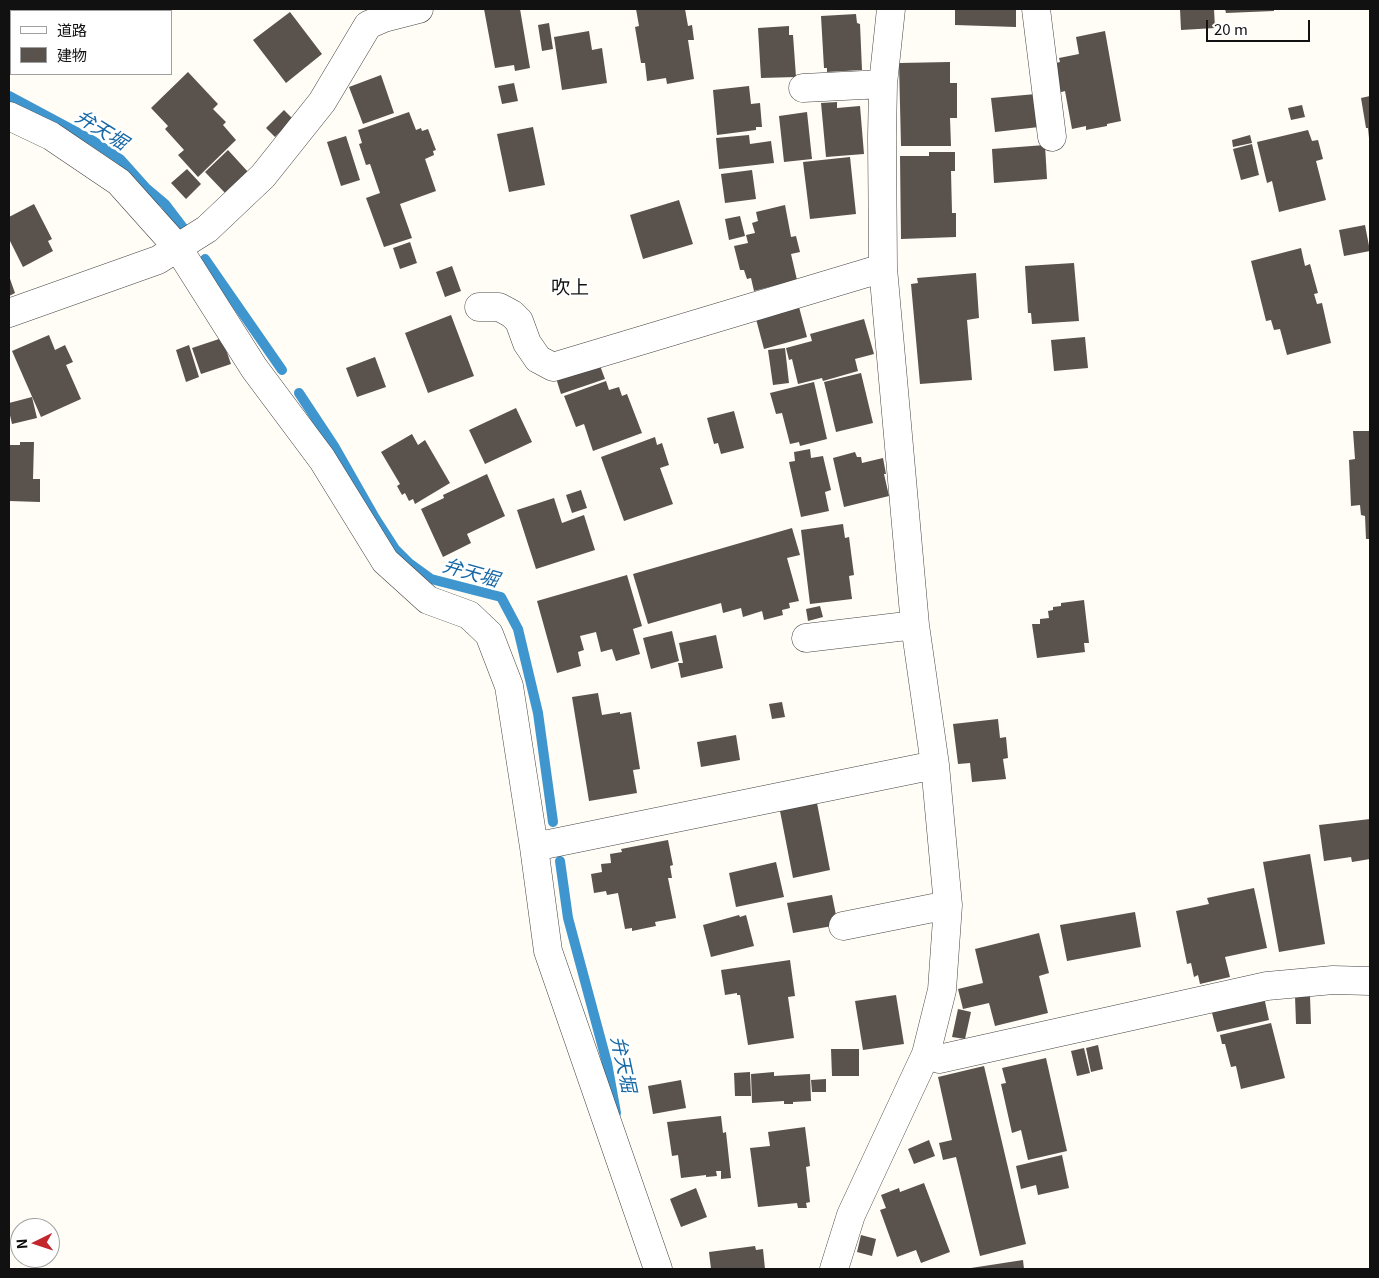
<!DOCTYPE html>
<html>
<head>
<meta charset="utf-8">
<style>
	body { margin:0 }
	#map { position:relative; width:1379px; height:1278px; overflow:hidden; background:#fffdf5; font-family:Georgia,"Noto Sans JP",serif }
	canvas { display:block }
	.frame { position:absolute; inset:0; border:10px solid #111; pointer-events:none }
	.legend { position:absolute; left:10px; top:10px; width:162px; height:65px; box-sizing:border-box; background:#fff; border:1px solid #a0a0a0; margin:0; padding:6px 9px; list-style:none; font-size:15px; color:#111 }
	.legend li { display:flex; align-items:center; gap:10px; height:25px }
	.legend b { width:25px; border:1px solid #a0a0a0 }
	.north { position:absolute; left:10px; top:1218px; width:50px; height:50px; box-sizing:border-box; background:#fff; border:1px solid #a0a0a0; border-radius:50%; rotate:266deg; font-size:14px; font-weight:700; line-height:20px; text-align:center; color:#111 }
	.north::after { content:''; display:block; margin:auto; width:18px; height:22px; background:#c4262e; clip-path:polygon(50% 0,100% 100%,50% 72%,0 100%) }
	.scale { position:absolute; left:1206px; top:20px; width:104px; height:22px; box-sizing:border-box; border:2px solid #111; border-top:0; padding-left:6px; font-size:15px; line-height:18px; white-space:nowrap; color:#111; -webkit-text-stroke:4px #fff; paint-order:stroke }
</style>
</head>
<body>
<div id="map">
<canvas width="1379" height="1278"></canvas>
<div class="frame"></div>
<ul class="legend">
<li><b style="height:6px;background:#fff"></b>道路</li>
<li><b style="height:14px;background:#5a524d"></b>建物</li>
</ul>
<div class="north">N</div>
<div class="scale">20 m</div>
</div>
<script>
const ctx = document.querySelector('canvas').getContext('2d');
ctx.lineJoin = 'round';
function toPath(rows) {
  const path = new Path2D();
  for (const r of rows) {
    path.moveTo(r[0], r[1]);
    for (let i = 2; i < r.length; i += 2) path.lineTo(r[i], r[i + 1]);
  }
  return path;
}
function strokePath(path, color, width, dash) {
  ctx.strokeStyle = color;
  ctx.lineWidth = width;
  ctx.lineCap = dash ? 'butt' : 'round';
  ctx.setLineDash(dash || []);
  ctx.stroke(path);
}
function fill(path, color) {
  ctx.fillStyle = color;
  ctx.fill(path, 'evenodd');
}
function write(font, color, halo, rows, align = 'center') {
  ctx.font = font + ' Georgia,"Noto Sans JP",serif';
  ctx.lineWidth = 5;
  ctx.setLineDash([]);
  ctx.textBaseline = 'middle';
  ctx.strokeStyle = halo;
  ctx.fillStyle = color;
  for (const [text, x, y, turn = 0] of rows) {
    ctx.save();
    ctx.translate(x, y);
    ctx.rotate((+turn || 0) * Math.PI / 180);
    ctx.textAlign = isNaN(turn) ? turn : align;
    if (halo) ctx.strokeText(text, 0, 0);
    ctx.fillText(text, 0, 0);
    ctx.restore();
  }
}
strokePath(toPath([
	[9,96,93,141,121,160,146,188,165,204,184,229],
	[205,259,282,370],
	[299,393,334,446,375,518,395,549,409,563,431,579,501,597,518,629,538,713,553,822],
	[560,861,568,918,607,1063,616,1113]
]), '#3f96cf', 10);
fill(toPath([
	[484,9,520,9,530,68,515,71,514,65,495,68],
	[636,9,685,9,688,26,692,25,694,40,688,40,694,79,667,84,666,78,647,81,645,63,641,63,635,27,639,26],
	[955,9,1016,9,1016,27,955,25],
	[1180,9,1214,9,1215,28,1181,30],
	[1225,9,1274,9,1274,11,1226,13],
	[290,12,322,54,286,83,253,40],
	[856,14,857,23,860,24,862,70,827,72,827,68,824,68,821,16],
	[549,23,553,49,542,51,538,25],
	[789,26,789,35,793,35,796,77,761,78,758,28],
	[589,31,592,50,602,48,607,83,562,90,554,37],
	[1105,31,1121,121,1107,124,1107,126,1086,130,1086,126,1072,129,1065,91,1058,93,1052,64,1060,62,1059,58,1079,54,1076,37],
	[950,62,950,83,957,83,957,118,950,118,951,146,901,146,899,63],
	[188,72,218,104,213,109,226,122,223,125,236,140,198,177,178,155,184,150,165,129,168,126,151,108],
	[381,75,394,113,363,124,349,87],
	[514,83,518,101,502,104,498,86],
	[749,86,751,104,760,103,762,127,756,127,756,130,717,135,713,90],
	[1036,94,1039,127,995,132,991,98],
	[1370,96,1370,138,1369,138,1368,128,1366,128,1361,98],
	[837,102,837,108,860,106,864,154,826,157,821,103],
	[1302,105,1305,117,1291,120,1288,108],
	[284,110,293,119,275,137,266,128],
	[409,112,416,130,421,128,422,131,428,129,436,150,433,151,434,155,425,159,436,191,400,204,412,238,384,247,366,198,380,193,370,164,366,165,359,144,362,143,358,130],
	[807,112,812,159,784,162,779,116],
	[533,127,545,185,509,192,497,134],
	[1308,130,1312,141,1318,140,1323,159,1316,161,1326,200,1279,212,1272,181,1267,183,1257,142],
	[749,135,750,144,771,141,774,163,719,169,716,138],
	[1250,135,1252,143,1233,147,1232,140],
	[346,136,360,180,341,186,327,142],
	[1252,144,1259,175,1241,180,1233,149],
	[1045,145,1047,179,994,183,992,149],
	[228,150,249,173,226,194,205,172],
	[929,152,955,152,955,171,951,171,952,213,956,213,956,237,901,239,900,156,929,156],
	[850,157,856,214,810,219,803,162],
	[187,169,201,184,186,199,171,183],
	[752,170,756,199,725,203,721,174],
	[679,200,693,244,643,259,630,215],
	[34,204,52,239,48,241,53,251,23,267,9,239,9,217],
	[785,205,791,237,796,236,800,252,791,254,797,280,754,291,751,278,747,279,744,270,740,270,734,246,748,243,746,235,755,233,752,223,758,221,756,212],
	[740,216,745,236,729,240,725,219],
	[1365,225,1370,251,1344,256,1339,230],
	[410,242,417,263,400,269,393,248],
	[1301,248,1305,266,1310,264,1318,293,1314,294,1317,304,1322,303,1331,343,1287,355,1280,329,1274,330,1271,320,1266,321,1251,261],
	[1074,263,1079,321,1032,324,1031,313,1028,313,1025,266],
	[452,266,461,291,445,297,436,272],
	[976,273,979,318,967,320,972,380,920,384,911,284,918,283,917,278],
	[9,276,15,293,9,296],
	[799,307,807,337,764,349,756,319],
	[451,315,474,376,428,393,405,333],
	[864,319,874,354,855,359,858,371,823,381,822,378,798,384,792,359,789,360,786,348,812,341,810,334],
	[49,335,55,350,65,345,73,362,66,365,81,399,41,417,12,351],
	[1085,337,1088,368,1054,371,1051,340],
	[222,338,231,364,201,374,192,348],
	[189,345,199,377,186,382,176,350],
	[785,348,789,383,773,385,768,350],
	[375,357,386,387,357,397,346,368],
	[599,363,605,379,561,394,556,378],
	[861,373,873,423,836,432,824,382],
	[606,381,609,390,619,387,622,396,627,394,642,433,593,451,584,424,576,427,564,396],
	[814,382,827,439,800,446,799,442,790,444,782,413,776,414,770,393],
	[32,397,37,418,12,424,9,411,9,403],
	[516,408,532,442,485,464,469,430],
	[734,411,744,448,721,454,718,443,714,444,707,418],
	[1353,431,1370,431,1370,539,1366,539,1365,516,1361,515,1360,505,1351,506,1349,460,1355,459],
	[412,434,418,445,425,440,450,483,415,504,413,499,409,501,405,493,402,495,397,486,400,484,381,452],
	[655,437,657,445,662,443,669,465,660,468,673,504,624,521,601,457],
	[20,442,34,442,33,479,40,479,40,502,9,501,9,445,20,445],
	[810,449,811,458,823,456,831,490,825,492,829,511,801,517,789,462,795,461,794,452],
	[855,452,857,457,861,457,862,463,883,458,886,474,884,474,889,496,844,507,833,458],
	[487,474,505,516,467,534,471,543,443,557,421,509,444,498,443,495],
	[581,490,587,508,572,513,566,495],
	[554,498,562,523,584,515,595,550,536,569,517,510],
	[843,524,845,538,849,537,854,575,849,576,852,599,810,604,801,530],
	[792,528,800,555,787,558,799,601,789,603,790,608,782,610,783,615,764,620,762,611,743,617,741,608,723,613,721,603,648,624,633,574],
	[627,575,642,626,633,629,640,654,616,661,612,649,601,652,596,632,580,636,584,650,578,652,581,666,557,673,537,601],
	[1084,600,1089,643,1084,643,1085,652,1037,658,1032,624,1040,624,1040,619,1049,618,1048,611,1053,610,1053,607,1061,606,1061,603],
	[820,606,823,617,808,621,806,609],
	[672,631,679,661,651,669,643,638],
	[716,635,723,668,681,678,678,663,683,663,679,643],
	[598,693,602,715,620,712,620,714,631,712,640,769,633,770,637,793,589,801,572,697],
	[782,702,785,717,772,719,769,704],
	[998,719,1000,738,1006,737,1008,758,1003,759,1006,779,972,782,970,763,958,764,953,724],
	[736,735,740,760,701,767,697,742],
	[817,803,830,870,793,878,780,811],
	[1370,819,1370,859,1352,862,1351,857,1324,861,1319,825],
	[668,840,673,865,670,866,672,878,668,878,676,918,655,922,656,926,632,931,632,928,625,929,618,893,607,895,606,891,594,893,591,874,602,872,601,864,611,863,610,854,622,852,621,849],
	[1310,854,1325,944,1279,952,1263,862],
	[776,862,784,897,736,907,729,873],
	[1254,888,1267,948,1225,957,1230,977,1200,984,1198,975,1194,977,1191,963,1187,964,1176,911,1209,904,1207,898],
	[832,895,838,925,793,933,787,903],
	[1135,912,1141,947,1067,961,1060,925],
	[739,915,740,917,746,915,754,946,711,957,703,925],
	[1039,933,1049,973,1039,976,1048,1013,995,1026,989,1003,963,1009,958,989,983,983,975,949],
	[790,960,795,996,788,997,794,1038,748,1045,740,995,737,995,737,993,725,995,721,970],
	[896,995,904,1044,863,1050,855,1001],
	[1295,996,1310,996,1311,1024,1296,1024],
	[1264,997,1269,1020,1217,1032,1211,1009],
	[958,1009,971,1012,965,1039,952,1037],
	[1271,1023,1285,1078,1241,1089,1236,1066,1231,1067,1225,1044,1222,1044,1220,1035],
	[1098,1045,1103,1069,1091,1072,1086,1048],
	[1084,1048,1090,1073,1077,1076,1071,1051],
	[831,1049,859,1049,859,1076,832,1076],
	[1046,1058,1067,1151,1028,1160,1021,1130,1012,1133,1001,1084,1006,1083,1002,1068],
	[984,1066,1026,1244,980,1256,956,1157,943,1160,939,1143,952,1140,938,1077],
	[750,1072,751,1096,735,1096,734,1073],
	[774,1072,774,1076,810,1074,811,1101,793,1102,793,1104,784,1104,784,1101,752,1103,751,1074],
	[826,1079,826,1092,812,1092,811,1080],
	[681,1080,686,1108,653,1114,648,1086],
	[721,1116,723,1133,726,1132,731,1178,721,1179,721,1171,716,1171,717,1176,706,1177,706,1175,681,1178,678,1155,672,1156,667,1122],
	[805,1127,810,1166,806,1167,810,1202,806,1203,807,1208,798,1208,797,1203,758,1207,750,1148,770,1146,768,1132],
	[929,1140,935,1156,914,1164,908,1149],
	[1062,1155,1069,1188,1038,1195,1036,1185,1021,1189,1016,1166],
	[924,1183,950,1252,921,1263,916,1250,897,1257,880,1210,886,1208,881,1195,899,1188,900,1192],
	[696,1188,707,1217,681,1227,670,1199],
	[861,1235,876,1239,872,1256,857,1252],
	[755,1246,756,1250,763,1249,765,1269,711,1269,709,1252],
	[1023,1260,1024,1269,971,1269,971,1268]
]), '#5a524d');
const minor = toPath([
	[1036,9,1052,137],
	[803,88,883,84],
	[9,116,51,136,119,182,178,248,254,368,322,459,385,561,428,600,469,615,489,634,509,686,534,847,548,951,658,1269],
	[479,307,499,307,512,314,519,321,527,343,538,359,553,367,883,268],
	[9,313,158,260,207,229,263,176,322,102,368,25,384,18,419,9],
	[806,638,915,625],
	[534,847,935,765],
	[843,926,948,905],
	[926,1054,939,1059,1267,986,1333,980,1370,981],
	[834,1269,851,1215,926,1054,942,990,948,905,935,765,915,625,883,268,882,137,883,84,891,9]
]);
strokePath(minor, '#444', 29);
strokePath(minor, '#fff', 28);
write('italic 19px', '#1768a6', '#fff', [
	["弁天堀",102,129,32],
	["弁天堀",471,572,16],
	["弁天堀",624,1064,78]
]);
write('19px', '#111', '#fff', [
	["吹上",570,287]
]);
</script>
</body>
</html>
